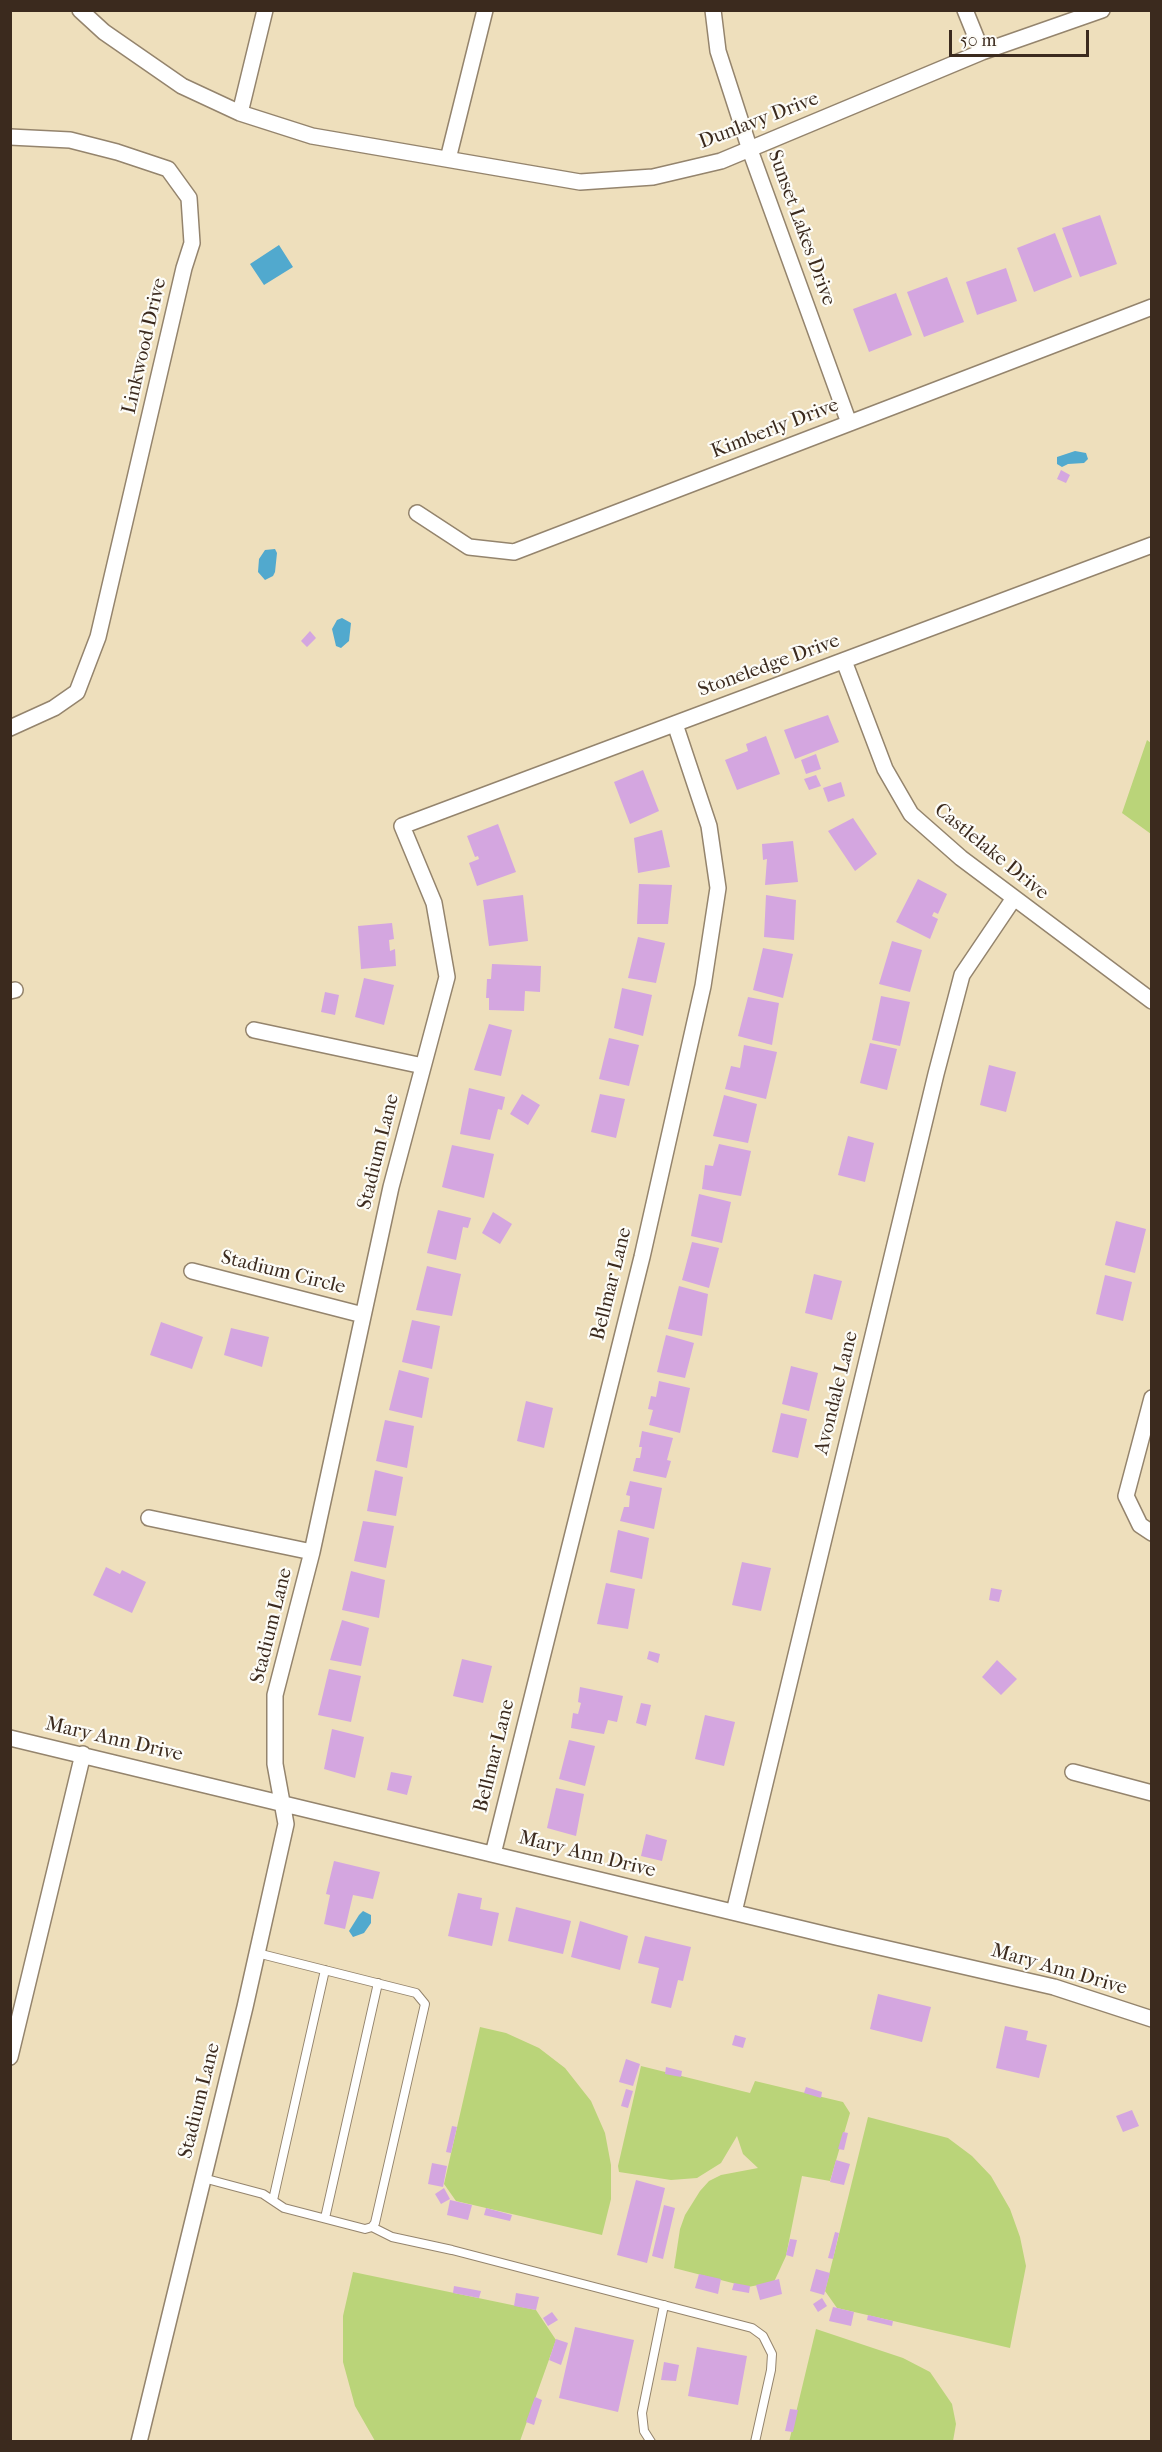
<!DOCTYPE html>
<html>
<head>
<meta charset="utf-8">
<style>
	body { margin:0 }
	#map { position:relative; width:1162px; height:2452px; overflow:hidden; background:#eedfbc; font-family:"IM FELL French Canon",serif }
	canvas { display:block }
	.frame { position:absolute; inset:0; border:12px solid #3b2a1e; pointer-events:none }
	.scale { position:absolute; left:949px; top:30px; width:140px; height:27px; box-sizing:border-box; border:3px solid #3b2a1e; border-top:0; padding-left:8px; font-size:18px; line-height:21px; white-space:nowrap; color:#3b2a1e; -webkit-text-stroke:4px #fdfcf7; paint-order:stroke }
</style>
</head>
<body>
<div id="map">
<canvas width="1162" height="2452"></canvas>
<div class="frame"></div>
<div class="scale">50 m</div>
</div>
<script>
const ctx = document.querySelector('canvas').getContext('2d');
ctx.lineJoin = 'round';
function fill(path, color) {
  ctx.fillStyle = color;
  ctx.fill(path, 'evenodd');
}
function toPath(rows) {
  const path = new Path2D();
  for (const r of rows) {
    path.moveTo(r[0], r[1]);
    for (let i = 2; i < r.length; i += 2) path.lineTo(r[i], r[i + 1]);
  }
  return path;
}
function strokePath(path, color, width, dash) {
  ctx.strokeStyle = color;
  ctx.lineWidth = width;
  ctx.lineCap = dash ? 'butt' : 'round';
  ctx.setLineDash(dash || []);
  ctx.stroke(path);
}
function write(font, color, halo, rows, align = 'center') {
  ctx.font = font + ' "IM FELL French Canon",serif';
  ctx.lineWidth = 4.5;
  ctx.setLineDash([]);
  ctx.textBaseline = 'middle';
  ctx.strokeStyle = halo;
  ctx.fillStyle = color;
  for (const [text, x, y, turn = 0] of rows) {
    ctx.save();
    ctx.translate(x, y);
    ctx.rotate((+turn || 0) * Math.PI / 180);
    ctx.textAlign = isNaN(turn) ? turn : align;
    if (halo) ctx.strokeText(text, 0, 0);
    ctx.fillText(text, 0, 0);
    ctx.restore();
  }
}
fill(toPath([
	[1147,740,1151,743,1151,834,1122,813],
	[480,2027,506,2033,539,2048,565,2068,591,2101,605,2133,611,2165,611,2199,602,2235,456,2201,444,2184],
	[641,2066,750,2093,755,2081,843,2102,850,2113,830,2181,802,2176,786,2256,774,2282,748,2287,674,2268,680,2229,685,2215,700,2191,709,2181,721,2175,758,2168,743,2154,737,2136,721,2163,697,2178,671,2180,619,2172,618,2166],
	[868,2117,948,2138,972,2156,991,2176,1010,2209,1020,2237,1026,2266,1010,2348,837,2308,825,2291],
	[353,2272,536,2310,556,2340,520,2441,375,2441,355,2406,343,2362,343,2316],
	[816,2329,903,2358,930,2372,952,2404,956,2424,953,2441,789,2442]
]), '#bad479');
fill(toPath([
	[279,245,293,267,264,285,250,264],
	[1075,451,1086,453,1088,459,1084,463,1068,464,1062,467,1057,464,1057,457],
	[275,549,277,553,275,572,273,576,265,580,258,572,259,559,265,550],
	[342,618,351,623,349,641,341,648,336,646,332,629,337,620],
	[363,1911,371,1915,371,1923,364,1933,353,1937,349,1931,359,1915]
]), '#51a9ce');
fill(toPath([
	[1100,215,1117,264,1080,277,1062,228],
	[1055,233,1072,277,1034,292,1017,248],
	[1006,268,1017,301,977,315,966,282],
	[947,277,964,322,924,337,907,292],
	[896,293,912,335,869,352,853,309],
	[1061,470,1070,475,1066,483,1057,479],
	[310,631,316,638,307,647,301,641],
	[828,715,839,742,795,759,784,730],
	[766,736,780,774,737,790,725,760,748,751,746,744],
	[816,754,821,769,806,774,801,760],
	[643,770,659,811,630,824,614,782],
	[816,775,821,786,809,790,804,779],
	[841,782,845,796,828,802,823,788],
	[853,818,877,854,855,871,828,831],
	[498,824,516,872,477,886,469,863,479,859,478,856,475,857,467,836],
	[662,830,670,867,638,873,634,838],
	[793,841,798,882,765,885,767,859,763,860,762,844],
	[918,879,947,894,938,914,934,912,932,916,938,919,930,939,896,922],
	[639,884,672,885,668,924,637,924],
	[523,895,528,941,489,946,483,900],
	[766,895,796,900,794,940,764,937],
	[392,923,394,939,389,940,390,951,395,949,396,966,361,969,358,926],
	[638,937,665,943,656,983,628,978],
	[892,941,922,950,910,992,879,984],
	[763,948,793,954,783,998,753,990],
	[492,964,541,966,540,992,525,991,524,1011,489,1010,489,998,486,998,487,979,491,979],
	[364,978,394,985,384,1025,355,1017],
	[622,988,652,995,643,1036,614,1028],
	[325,992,339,995,335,1015,321,1012],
	[881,996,910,1002,900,1046,872,1040],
	[748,997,779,1003,772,1045,738,1036],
	[489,1024,512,1030,501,1076,474,1070],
	[609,1038,639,1045,629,1086,599,1079],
	[870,1043,897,1049,887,1090,860,1083],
	[744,1045,777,1052,766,1099,725,1089,731,1066,740,1068],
	[989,1065,1016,1072,1006,1112,980,1105],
	[469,1088,505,1097,502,1110,498,1109,490,1140,460,1134],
	[522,1094,540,1105,528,1125,510,1114],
	[600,1094,625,1099,616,1138,591,1132],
	[724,1095,757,1104,748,1143,713,1136],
	[848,1136,874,1143,865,1182,838,1175],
	[719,1144,751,1151,741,1196,702,1189,705,1165,713,1166],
	[452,1145,494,1154,484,1198,442,1187],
	[699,1194,731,1202,722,1243,691,1236],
	[438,1210,471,1218,468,1228,463,1227,456,1260,427,1253],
	[493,1212,512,1224,500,1244,482,1233],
	[1116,1221,1146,1229,1135,1273,1105,1265],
	[692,1242,719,1248,709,1288,682,1280],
	[427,1266,461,1274,452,1316,416,1310],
	[814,1274,842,1281,832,1320,805,1313],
	[1105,1275,1132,1282,1123,1321,1096,1314],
	[679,1286,708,1294,702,1336,668,1329],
	[412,1320,440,1326,432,1369,402,1362],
	[161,1322,203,1337,192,1369,150,1355],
	[231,1328,269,1337,262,1367,224,1355],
	[666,1335,694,1343,685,1378,657,1372],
	[791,1366,818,1373,809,1411,782,1404],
	[399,1370,429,1378,422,1418,389,1410],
	[659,1381,690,1388,680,1433,649,1425,653,1410,648,1409,651,1396,656,1397],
	[526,1401,553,1408,544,1448,517,1441],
	[781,1413,807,1419,798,1458,772,1452],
	[385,1420,414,1426,407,1468,376,1461],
	[642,1431,673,1438,667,1460,671,1461,666,1478,633,1471,636,1458,640,1458,642,1447,639,1447],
	[375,1470,403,1477,396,1516,367,1511],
	[630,1481,662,1488,654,1529,620,1521,624,1507,629,1507,630,1496,626,1495],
	[363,1521,394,1526,386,1568,354,1561],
	[618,1530,649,1538,642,1579,610,1572],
	[742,1562,771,1568,761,1611,732,1605],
	[106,1567,120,1574,122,1570,146,1582,132,1613,93,1595],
	[351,1571,385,1580,379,1618,342,1610],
	[606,1583,635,1589,628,1629,597,1624],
	[991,1588,1002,1590,999,1602,989,1600],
	[342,1620,369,1628,361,1666,330,1660],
	[649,1651,660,1654,658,1663,647,1659],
	[462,1659,492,1666,483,1703,453,1696],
	[997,1660,1017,1679,1001,1695,982,1677],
	[329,1669,361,1676,351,1722,318,1715],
	[580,1687,623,1696,617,1722,608,1720,604,1734,571,1728,573,1713,578,1714,581,1703,578,1702],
	[641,1703,651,1705,646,1726,636,1723],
	[705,1715,735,1722,724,1766,695,1759],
	[332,1729,364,1737,355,1778,324,1769],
	[569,1740,595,1746,585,1786,559,1779],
	[391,1772,412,1776,407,1795,387,1790],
	[556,1788,584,1794,576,1836,547,1828],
	[646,1834,667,1840,662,1861,641,1856],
	[334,1861,380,1872,373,1899,353,1895,345,1929,324,1924,330,1895,326,1894],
	[458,1893,482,1898,480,1909,499,1913,492,1946,448,1936],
	[516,1907,571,1921,563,1954,508,1941],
	[580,1921,628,1936,620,1970,571,1957],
	[645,1936,691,1947,683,1981,678,1980,671,2008,651,2003,659,1968,638,1963],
	[878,1994,931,2007,922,2042,870,2029],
	[1005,2026,1028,2031,1026,2040,1047,2045,1039,2078,996,2068],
	[735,2035,746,2038,743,2048,732,2045],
	[626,2059,640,2064,633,2086,619,2082],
	[666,2067,682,2071,681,2077,665,2074],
	[806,2087,822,2092,821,2098,804,2093],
	[626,2089,633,2091,628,2108,621,2106],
	[1132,2110,1139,2126,1123,2132,1116,2116],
	[452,2126,457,2127,451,2153,446,2152],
	[843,2132,848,2133,844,2150,838,2149],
	[836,2160,850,2164,844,2185,830,2182],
	[432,2163,447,2166,443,2187,428,2184],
	[636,2180,665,2188,647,2263,617,2255],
	[444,2188,450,2199,441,2204,435,2194],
	[450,2200,472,2205,468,2220,447,2215],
	[664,2205,675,2208,663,2259,652,2256],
	[486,2208,512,2215,510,2221,484,2215],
	[835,2232,839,2233,833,2259,828,2258],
	[790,2239,797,2240,793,2257,786,2255],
	[816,2269,830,2273,824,2295,810,2291],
	[699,2274,721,2279,718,2294,695,2288],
	[779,2279,782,2294,760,2300,756,2285],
	[734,2283,750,2286,749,2293,732,2290],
	[454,2286,481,2291,479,2298,453,2293],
	[516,2293,539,2297,536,2310,514,2306],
	[822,2298,827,2306,818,2312,813,2304],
	[833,2307,854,2312,851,2326,829,2321],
	[552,2312,558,2320,548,2326,543,2318],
	[868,2315,893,2321,892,2326,867,2320],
	[575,2327,634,2340,618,2412,559,2398],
	[556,2339,568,2343,561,2365,549,2360],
	[697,2347,747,2356,738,2405,688,2396],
	[664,2362,679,2365,676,2381,661,2380],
	[535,2397,542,2400,534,2425,526,2422],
	[790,2409,798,2410,793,2432,785,2431]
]), '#d4a6e0');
const service = toPath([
	[257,1953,416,1993,425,2004,375,2223,372,2227],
	[203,2178,263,2194,284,2208,365,2229,372,2227,392,2237,452,2250,752,2328,763,2336,772,2354,771,2370,755,2442],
	[273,2200,325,1970],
	[325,2218,378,1983],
	[651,2442,644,2431,642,2413,664,2305]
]);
const minor = toPath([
	[80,10,104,32,182,86,240,113,312,136,580,182,653,177,721,161,982,52,1102,10],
	[713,10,718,51,750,150,849,423],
	[965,10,982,52],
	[240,113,265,10],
	[10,137,70,140,117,152,168,169,189,198,192,243,184,268,98,637,77,692,54,708,10,728],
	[448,159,485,10],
	[417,513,469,547,514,552,1152,307],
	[844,661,885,769,911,814,961,858,1152,1001],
	[10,991,15,990],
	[254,1030,423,1066],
	[192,1271,363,1315],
	[1152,1398,1126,1496,1140,1525,1152,1533],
	[149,1518,312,1552],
	[10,1738,836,1937,1054,1987,1152,2019],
	[1073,1772,1152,1793],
	[493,1854,642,1257,703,986,718,888,709,826,675,724],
	[734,1912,936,1074,962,975,1014,898],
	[10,2057,83,1754],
	[139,2442,245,2007,286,1824,275,1764,275,1695,312,1552,391,1187,447,977,434,903,402,826,1152,545]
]);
strokePath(service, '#94846d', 10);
strokePath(minor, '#94846d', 18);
strokePath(service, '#fff', 8);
strokePath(minor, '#fff', 15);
write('20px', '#3b2a1e', '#fdfcf7', [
	["Dunlavy Drive",759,121,-21],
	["Sunset Lakes Drive",801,228,70],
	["Linkwood Drive",145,346,-77],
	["Kimberly Drive",775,429,-21],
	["Stoneledge Drive",769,666,-20],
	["Castlelake Drive",991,852,39],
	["Stadium Lane",379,1152,-76],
	["Stadium Circle",283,1273,14],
	["Bellmar Lane",612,1284,-76],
	["Avondale Lane",837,1393,-76],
	["Stadium Lane",272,1626,-76],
	["Mary Ann Drive",114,1740,13],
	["Bellmar Lane",495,1756,-76],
	["Mary Ann Drive",587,1855,14],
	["Mary Ann Drive",1059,1970,16],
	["Stadium Lane",200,2101,-76]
]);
</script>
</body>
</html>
